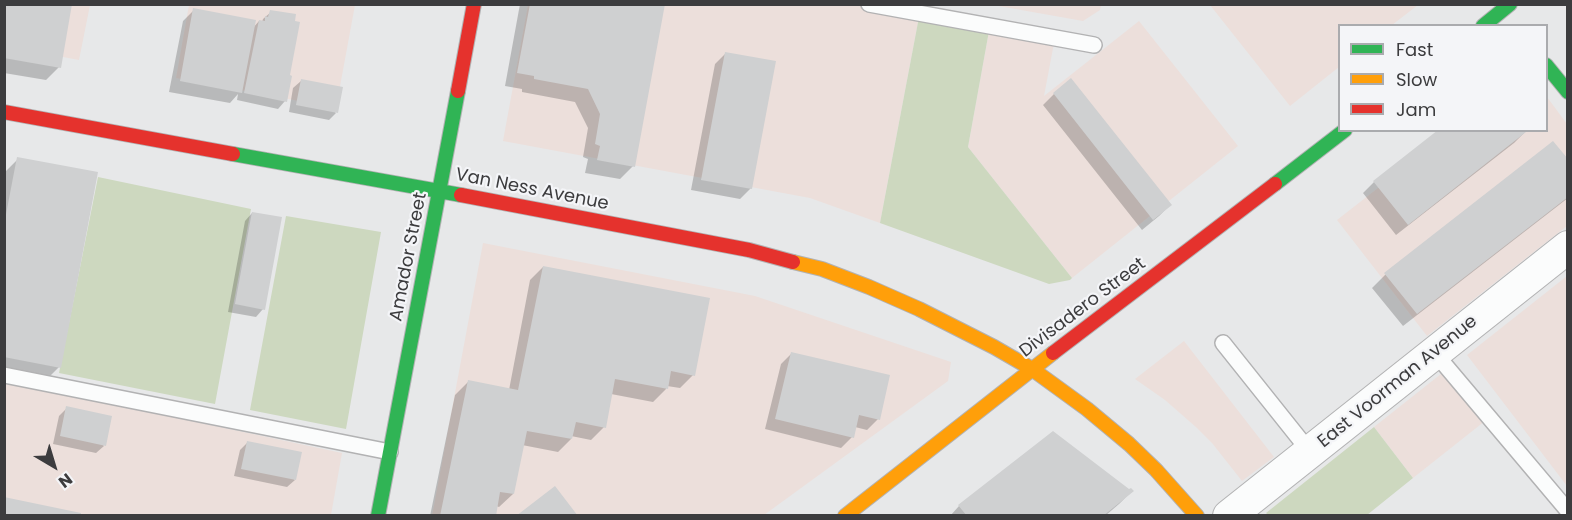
<!DOCTYPE html>
<html>
<head>
<meta charset="utf-8">
<style>
	body { margin:0 }
	#map { position:relative; width:1572px; height:520px; overflow:hidden; background:#e7e8e9; font-family:Poppins,sans-serif }
	canvas { display:block }
	.frame { position:absolute; inset:0; border:6px solid #3c3c3e; pointer-events:none }
	.legend { position:absolute; left:1338px; top:24px; width:210px; height:108px; box-sizing:border-box; background:#f4f5f8; border:2px solid #aaabae; margin:0; padding:8px 10px; list-style:none; font-size:18px; color:#3c3c3e }
	.legend li { display:flex; align-items:center; gap:12px; height:30px }
	.legend b { width:30px; border:2px solid #aaabae }
	.north { position:absolute; left:24px; top:436px; width:60px; height:60px; -webkit-text-stroke:4px #f4f5f8; paint-order:stroke; rotate:142deg; font-size:16px; font-weight:700; line-height:24px; text-align:center; color:#3c3c3e }
	.north::after { content:''; display:block; margin:auto; width:21px; height:27px; background:#3c3c3e; clip-path:polygon(50% 0,100% 100%,50% 72%,0 100%) }
</style>
</head>
<body>
<div id="map">
<canvas width="1572" height="520"></canvas>
<div class="frame"></div>
<ul class="legend">
<li><b style="height:8px;background:#30b455"></b>Fast</li>
<li><b style="height:8px;background:#ff9f0a"></b>Slow</li>
<li><b style="height:8px;background:#e5322d"></b>Jam</li>
</ul>
<div class="north">N</div>
</div>
<script>
const ctx = document.querySelector('canvas').getContext('2d');
ctx.lineJoin = 'round';
function fill(path, color) {
  ctx.fillStyle = color;
  ctx.fill(path, 'evenodd');
}
function toPath(rows) {
  const path = new Path2D();
  for (const r of rows) {
    path.moveTo(r[0], r[1]);
    for (let i = 2; i < r.length; i += 2) path.lineTo(r[i], r[i + 1]);
  }
  return path;
}
function strokePath(path, color, width, dash) {
  ctx.strokeStyle = color;
  ctx.lineWidth = width;
  ctx.lineCap = dash ? 'butt' : 'round';
  ctx.setLineDash(dash || []);
  ctx.stroke(path);
}
function write(font, color, halo, rows, align = 'center') {
  ctx.font = font + ' Poppins,sans-serif';
  ctx.lineWidth = 4.5;
  ctx.setLineDash([]);
  ctx.textBaseline = 'middle';
  ctx.strokeStyle = halo;
  ctx.fillStyle = color;
  for (const [text, x, y, turn = 0] of rows) {
    ctx.save();
    ctx.translate(x, y);
    ctx.rotate((+turn || 0) * Math.PI / 180);
    ctx.textAlign = isNaN(turn) ? turn : align;
    if (halo) ctx.strokeText(text, 0, 0);
    ctx.fillText(text, 0, 0);
    ctx.restore();
  }
}
fill(toPath([
	[851,4,919,17,880,223,810,198,503,141,528,5],
	[4,5,90,5,79,60,47,54],
	[189,5,355,5,336,108,176,78],
	[993,5,1101,4,1101,5,1100,10,1083,21],
	[1210,5,1418,5,1392,25,1340,26,1339,67,1290,106],
	[1139,21,1238,146,1072,278,968,147,989,31,1054,43,1044,96],
	[1547,97,1567,124,1567,226,1427,336,1337,220,1451,131,1546,130],
	[483,243,755,296,951,362,948,381,764,515,432,516],
	[1567,276,1567,486,1467,355],
	[1184,341,1274,457,1242,481,1212,443,1197,428,1165,400,1135,379],
	[1446,370,1485,421,1413,478,1374,427],
	[5,381,342,453,331,515,5,516]
]), '#ecdfdb');
fill(toPath([
	[919,17,989,31,968,147,1072,278,1070,280,1049,284,880,223],
	[98,177,251,209,215,404,59,373],
	[286,216,381,232,346,429,250,410],
	[1374,427,1413,478,1367,515,1268,515,1266,513]
]), '#cdd8bf');
fill(toPath([
	[4,4,59,67,46,80,4,73],
	[520,4,663,4,633,166,620,179,585,173,588,159,583,157,588,128,575,102,522,92,522,89,505,86],
	[194,10,253,28,259,21,262,22,263,19,271,12,293,23,285,101,278,109,237,100,238,94,230,103,169,92,183,21],
	[726,53,751,188,740,199,691,190,715,64],
	[1071,80,1170,205,1159,216,1142,230,1043,105,1054,94],
	[301,81,336,113,329,120,289,112,293,88],
	[1441,130,1525,132,1514,143,1396,235,1363,193,1374,182],
	[1553,144,1568,162,1568,198,1403,326,1372,288,1385,275],
	[18,159,59,367,46,380,4,372,5,172],
	[252,213,263,309,256,317,228,312,245,221],
	[543,267,693,375,680,388,667,386,666,389,653,402,611,394,604,427,591,440,571,436,571,439,558,452,522,445,513,494,499,507,496,506,494,516,430,516,455,395,468,382,509,390,530,280],
	[792,353,878,419,867,430,855,427,852,437,841,448,765,429,781,364],
	[67,408,104,446,96,453,53,444,59,416],
	[247,443,295,480,287,487,234,476,240,450],
	[1129,491,1132,491,1119,504,1105,516,950,516,959,506]
]), '#0003');
fill(toPath([
	[4,4,72,4,61,68,4,58],
	[530,4,665,4,635,167,597,160,600,146,595,144,600,114,588,89,534,79,534,76,517,73],
	[193,8,256,20,242,93,180,81],
	[270,10,296,14,295,21,300,22,290,75,292,76,287,102,244,93,259,20,265,21,265,16,268,17],
	[725,52,776,61,752,189,701,180],
	[1071,78,1172,205,1153,220,1053,93],
	[301,79,343,87,338,113,296,105],
	[1438,130,1525,130,1526,132,1408,225,1373,181],
	[1553,141,1568,159,1568,197,1417,314,1384,273],
	[17,157,98,172,61,368,4,357,4,225],
	[252,212,282,217,265,310,235,304],
	[543,266,710,298,695,376,671,371,668,389,615,379,606,428,576,422,572,439,527,431,514,494,500,492,496,516,440,516,468,380,518,390],
	[791,352,890,375,880,420,859,415,854,438,775,419],
	[66,406,112,416,106,446,60,436],
	[1053,431,1129,489,1131,488,1134,491,1103,516,967,516,958,505],
	[247,441,302,452,296,480,241,469],
	[555,486,578,516,516,516],
	[4,497,81,513,81,516,4,516]
]), '#cfd0d1');
const lane = toPath([
	[869,4,1094,45],
	[1223,343,1310,452],
	[1434,352,1568,511],
	[4,375,390,452]
]);
const street = toPath([
	[1229,516,1568,247]
]);
const fast = toPath([
	[1483,26,1510,4],
	[1546,65,1568,92],
	[233,154,461,195],
	[1275,184,1345,130],
	[378,516,458,91]
]);
const slow = toPath([
	[793,262,822,269,869,287,919,309,994,347,1032,369,1087,409,1129,444,1156,470,1197,516],
	[845,516,1053,353]
]);
const jam = toPath([
	[458,91,474,4],
	[4,112,233,154],
	[461,195,749,250,793,262],
	[1053,353,1275,184]
]);
strokePath(lane, '#b2b2b3', 18);
strokePath(street, '#b2b2b3', 34);
strokePath(fast, '#b2b2b3', 16);
strokePath(slow, '#b2b2b3', 16);
strokePath(jam, '#b2b2b3', 16);
strokePath(lane, '#fbfcfc', 15);
strokePath(street, '#fbfcfc', 32);
strokePath(fast, '#30b455', 14);
strokePath(slow, '#ff9f0a', 14);
strokePath(jam, '#e5322d', 14);
write('18px', '#3c3c3e', '#f4f5f8', [
	["Van Ness Avenue",532,190,11],
	["Amador Street",409,257,-79],
	["Divisadero Street",1083,308,-37],
	["East Voorman Avenue",1398,382,-39]
]);
</script>
</body>
</html>
